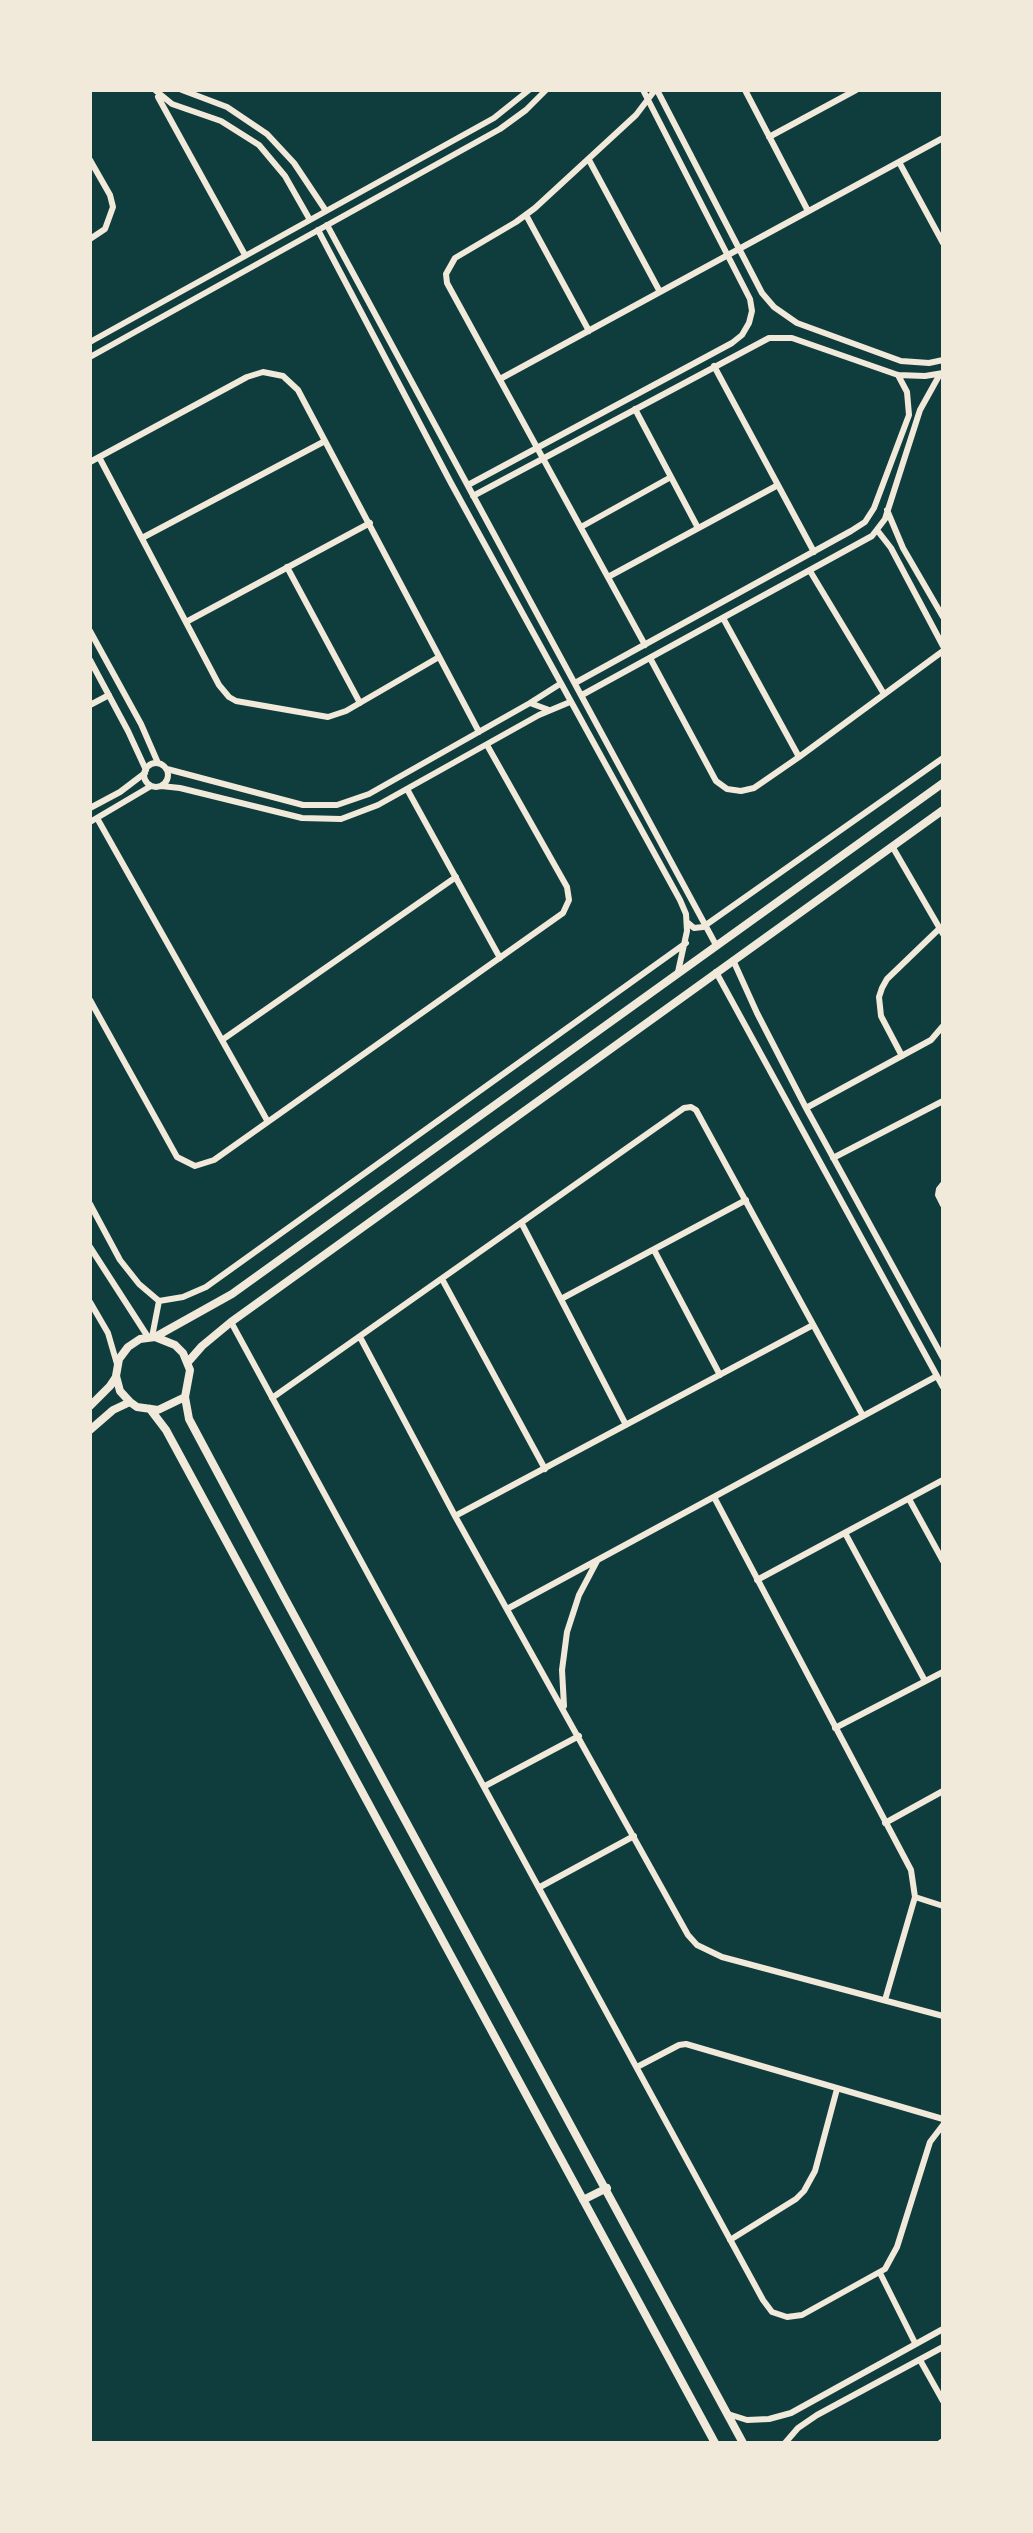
<!DOCTYPE html>
<html>
<head>
<meta charset="utf-8">
<style>
	body { margin:0 }
	#map { position:relative; width:1033px; height:2533px; overflow:hidden; background:#0f3d3e; font-family:Literata,serif }
	canvas { display:block }
	.frame { position:absolute; inset:0; border:92px solid #f1e9da; pointer-events:none }
</style>
</head>
<body>
<div id="map">
<canvas width="1033" height="2533"></canvas>
<div class="frame"></div>
</div>
<script>
const ctx = document.querySelector('canvas').getContext('2d');
ctx.lineJoin = 'round';
function toPath(rows) {
  const path = new Path2D();
  for (const r of rows) {
    if (r.length === 3) {
      path.moveTo(r[0] + r[2], r[1]);
      path.arc(r[0], r[1], r[2], 0, 2 * Math.PI);
      continue;
    }
    path.moveTo(r[0], r[1]);
    for (let i = 2; i < r.length; i += 2) path.lineTo(r[i], r[i + 1]);
  }
  return path;
}
function strokePath(path, color, width, dash) {
  ctx.strokeStyle = color;
  ctx.lineWidth = width;
  ctx.lineCap = dash ? 'butt' : 'round';
  ctx.setLineDash(dash || []);
  ctx.stroke(path);
}
strokePath(toPath([
	[155,90,172,104,221,121,259,145,285,176,310,220],
	[182,90,227,107,267,134,294,163,326,211],
	[657,90,762,293,774,307,797,323,901,361,929,363,943,360],
	[745,90,808,211],
	[158,97,245,255],
	[769,137,856,90],
	[90,160,110,195,113,207,105,229,90,239],
	[589,160,660,292],
	[899,162,943,243],
	[526,215,589,331],
	[327,225,716,945],
	[318,230,451,483,680,900,686,914,687,931,678,972],
	[90,342,494,118,529,90],
	[90,357,500,129,526,110,546,90],
	[714,366,814,552],
	[500,379,943,138],
	[635,409,698,528],
	[99,457,219,685,229,697,236,701,328,717,346,711,439,657],
	[90,462,247,377,263,372,283,376,298,390,479,732],
	[468,485,732,343,742,335,749,323,752,311,750,299,643,90],
	[473,496,769,338,792,338,898,375,925,376,943,373],
	[887,510,903,548,943,617],
	[581,527,671,477],
	[877,530,891,548,943,646],
	[142,538,325,441],
	[287,567,360,703],
	[810,571,884,694],
	[608,577,778,485],
	[723,618,799,757],
	[186,622,370,523],
	[90,631,141,724,158,763],
	[645,645,447,283,446,274,455,258,516,222,535,208,636,115,655,90],
	[650,658,716,781,727,789,741,791,754,788,799,757,943,651],
	[90,660,128,731,146,770],
	[575,683,851,531,865,522,874,508,909,415,907,392,898,375],
	[582,695,872,536,885,519,920,410,940,374],
	[530,703,560,684],
	[90,705,109,695],
	[156,775,12],
	[167,769,303,805,337,805,369,794,530,703,549,710],
	[161,786,180,788,302,818,341,819,378,805,539,715,570,702],
	[407,789,500,958],
	[90,808,120,792,145,773],
	[97,818,268,1122],
	[90,822,151,786],
	[892,846,943,934],
	[687,922,694,928,703,927,943,758],
	[733,960,757,1013,806,1108,943,1358],
	[716,972,943,1387],
	[90,1000,177,1157,195,1166,214,1160,563,913,569,900,567,887,487,745],
	[222,1040,456,877],
	[902,1056,881,1016,879,997,882,988,887,979,940,928],
	[806,1108,931,1040,943,1026],
	[833,1158,943,1101],
	[943,1184,939,1189,938,1195,943,1205],
	[90,1204,120,1260,139,1284,159,1301,183,1297,206,1287,686,943],
	[522,1224,626,1425],
	[90,1247,148,1337],
	[654,1250,720,1375],
	[442,1279,545,1469],
	[561,1299,746,1200],
	[90,1302,108,1333,117,1364],
	[231,1322,763,2300,772,2312,787,2317,802,2315,885,2269,897,2247,930,2142,943,2125],
	[152,1337,159,1301],
	[360,1337,455,1516,688,1935,697,1945,722,1957,943,2016],
	[272,1398,684,1108,691,1107,696,1110,863,1416],
	[714,1497,911,1870,915,1897,885,2000],
	[909,1499,943,1561],
	[455,1516,813,1325],
	[845,1533,925,1681],
	[757,1580,943,1480],
	[507,1609,937,1376],
	[564,1706,562,1670,567,1632,579,1595,597,1561],
	[835,1728,943,1672],
	[485,1786,579,1736],
	[885,1823,943,1791],
	[540,1887,634,1836],
	[915,1897,943,1906],
	[637,2067,679,2045,686,2044,943,2119],
	[730,2240,796,2199,804,2191,815,2171,837,2089],
	[880,2273,915,2343],
	[920,2360,943,2401],
	[728,2414,747,2420,769,2419,791,2413,943,2329],
	[785,2443,798,2428,817,2415,943,2347],
	[940,2443,943,2441]
]), '#f1e9da', 6);
strokePath(toPath([
	[155,1337,232,1294,943,783],
	[155,1337,175,1345,183,1353,190,1370,185,1397,158,1410,137,1407,130,1402,120,1391,116,1376,119,1359,128,1347,140,1339,155,1337],
	[188,1362,202,1346,231,1322,943,810],
	[185,1397,189,1419,283,1595,743,2443],
	[90,1406,110,1386,116,1377],
	[150,1409,166,1430,715,2443],
	[90,1430,113,1410,130,1402],
	[583,2200,607,2188]
]), '#f1e9da', 8);
</script>
</body>
</html>
